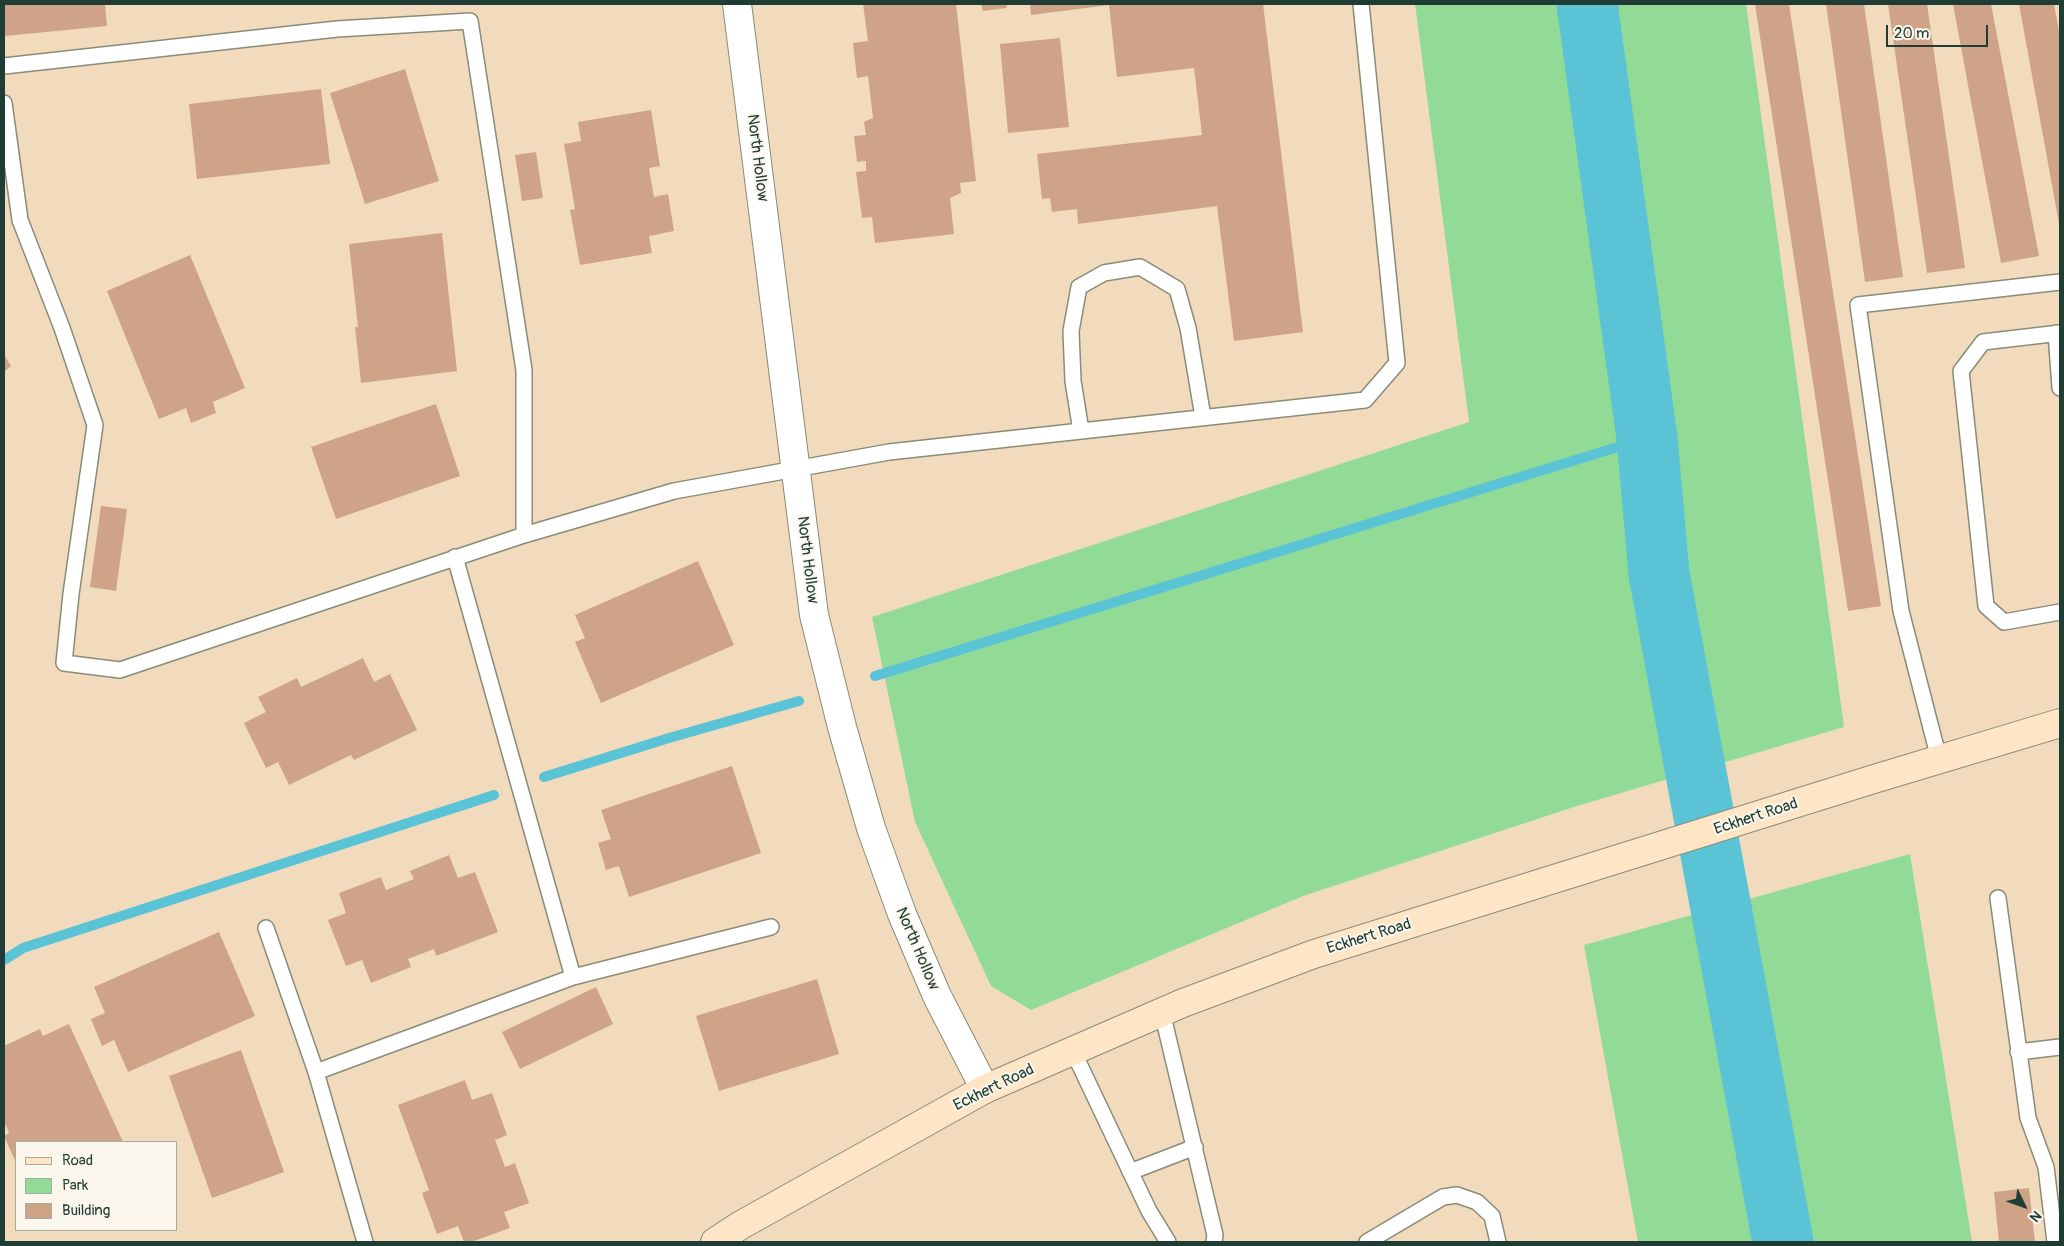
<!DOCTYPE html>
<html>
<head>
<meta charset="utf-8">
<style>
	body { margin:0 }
	#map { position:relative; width:2064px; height:1246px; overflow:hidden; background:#f2dbbd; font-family:Pangolin,sans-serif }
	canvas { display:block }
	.frame { position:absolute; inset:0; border:5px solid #1f3d34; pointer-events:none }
	.legend { position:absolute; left:15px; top:1141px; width:162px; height:90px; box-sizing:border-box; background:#fbf7ec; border:1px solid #a3ada2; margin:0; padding:6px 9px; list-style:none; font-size:15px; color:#1f3d34 }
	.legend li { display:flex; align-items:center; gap:10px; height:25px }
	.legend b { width:25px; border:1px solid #a3ada2 }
	.north { position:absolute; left:1999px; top:1181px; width:50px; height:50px; -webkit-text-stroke:4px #fbf7ec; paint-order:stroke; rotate:132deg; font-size:14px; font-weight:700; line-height:20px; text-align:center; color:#1f3d34 }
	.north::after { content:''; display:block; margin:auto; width:18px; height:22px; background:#1f3d34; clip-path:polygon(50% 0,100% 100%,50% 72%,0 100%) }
	.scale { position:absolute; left:1886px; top:25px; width:102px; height:22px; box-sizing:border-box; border:2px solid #1f3d34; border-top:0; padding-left:6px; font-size:15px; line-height:18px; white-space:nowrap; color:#1f3d34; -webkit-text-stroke:4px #fbf7ec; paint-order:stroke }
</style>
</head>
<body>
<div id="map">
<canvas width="2064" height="1246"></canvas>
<div class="frame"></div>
<ul class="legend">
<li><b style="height:6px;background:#fde5c5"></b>Road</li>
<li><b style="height:14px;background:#92db96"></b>Park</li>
<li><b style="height:14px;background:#cea387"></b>Building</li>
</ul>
<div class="north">N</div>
<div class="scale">20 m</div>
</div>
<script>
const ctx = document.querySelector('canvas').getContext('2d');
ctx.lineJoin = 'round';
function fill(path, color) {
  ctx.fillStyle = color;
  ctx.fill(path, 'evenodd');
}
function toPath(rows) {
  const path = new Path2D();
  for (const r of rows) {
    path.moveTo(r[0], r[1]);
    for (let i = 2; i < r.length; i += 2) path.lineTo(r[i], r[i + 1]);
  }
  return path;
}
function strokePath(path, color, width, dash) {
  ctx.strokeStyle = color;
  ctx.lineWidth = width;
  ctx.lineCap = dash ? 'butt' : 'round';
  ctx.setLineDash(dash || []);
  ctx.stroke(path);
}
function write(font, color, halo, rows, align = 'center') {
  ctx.font = font + ' Pangolin,sans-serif';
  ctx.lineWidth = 4;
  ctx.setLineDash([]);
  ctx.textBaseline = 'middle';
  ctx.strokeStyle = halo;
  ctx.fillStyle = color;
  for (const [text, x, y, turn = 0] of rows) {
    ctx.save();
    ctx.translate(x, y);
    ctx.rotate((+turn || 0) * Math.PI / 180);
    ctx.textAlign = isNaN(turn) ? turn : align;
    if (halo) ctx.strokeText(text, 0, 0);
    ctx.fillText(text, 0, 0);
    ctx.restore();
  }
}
fill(toPath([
	[1415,4,1746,4,1844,727,1577,806,1303,896,1031,1010,991,986,915,822,872,617,1469,422],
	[1910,854,1972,1242,1638,1242,1584,945]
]), '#92db96');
strokePath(toPath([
	[875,676,1647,438],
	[544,777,669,738,799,701],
	[4,960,23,948,494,795]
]), '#5ac3d6', 10);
strokePath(toPath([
	[1587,4,1647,438,1659,574,1783,1242]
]), '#5ac3d6', 61);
fill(toPath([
	[4,4,105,4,107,26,5,36],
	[863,4,956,4,976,181,960,183,961,193,950,198,954,234,875,243,872,217,862,218,856,172,866,171,866,161,857,162,854,136,866,135,864,122,873,118,868,76,857,78,853,43,868,41],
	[981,4,1006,4,1007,8,983,11],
	[1030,4,1263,4,1303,332,1234,341,1217,206,1078,224,1077,209,1052,212,1050,198,1042,199,1037,154,1202,135,1194,68,1117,77,1109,5,1031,15],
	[1755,4,1789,4,1881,606,1848,611],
	[1826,4,1864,4,1903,277,1865,282],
	[1888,4,1927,4,1965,268,1927,273],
	[1953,4,1991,4,2039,256,2001,263],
	[2019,4,2054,4,2060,37,2060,229],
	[1060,38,1069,127,1008,133,1000,44],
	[405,69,439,181,365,204,330,93],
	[321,89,330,164,197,179,189,104],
	[651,110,660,166,649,168,654,197,668,194,674,231,649,236,652,253,580,265,570,210,575,209,564,144,581,141,578,122],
	[536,152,543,198,522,201,515,155],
	[442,233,457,371,361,383,355,327,358,327,349,244],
	[190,255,245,388,213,402,216,413,191,423,186,408,159,419,107,291],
	[4,355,11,366,4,372],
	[436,404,460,476,336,519,311,447],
	[101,506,127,509,116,591,90,587],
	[698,561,734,645,601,703,575,642,585,638,575,615],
	[363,658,374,682,390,674,417,730,354,760,351,755,289,785,278,762,266,768,244,723,266,712,258,697,297,678,301,687],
	[732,766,761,853,629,897,619,866,606,870,598,843,611,839,601,810],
	[449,855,458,878,475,872,498,932,436,956,434,949,408,959,411,967,371,983,362,960,346,966,328,920,346,913,339,893,381,877,386,890,414,879,410,871],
	[219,932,255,1016,128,1072,114,1040,102,1046,91,1019,105,1013,94,987],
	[817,979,839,1054,719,1091,696,1016],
	[596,987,613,1024,520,1069,502,1032],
	[69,1024,123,1142,16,1142,16,1163,4,1136,9,1133,4,1121,4,1046,40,1029,43,1036],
	[241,1050,284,1172,212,1198,169,1076],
	[465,1080,472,1100,492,1093,507,1135,495,1140,505,1167,515,1163,529,1203,504,1212,510,1228,471,1242,464,1242,458,1226,437,1234,422,1193,429,1190,398,1105],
	[2029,1188,2035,1242,1999,1242,1994,1192]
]), '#cea387');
const lane = toPath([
	[4,66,337,29,470,21,524,370,524,535],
	[4,103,20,220,62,328,95,425,71,594,64,663,120,670,524,535,674,491,889,452,1365,400,1397,363,1361,4],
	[2056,333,2060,388],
	[2060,333,1983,342,1961,371,1986,606,2004,622,2060,612],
	[1081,431,1073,381,1071,331,1079,287,1104,273,1140,267,1177,289,1188,328,1203,417],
	[1939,759,1901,611,1858,305,2060,282],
	[1998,898,2028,1118,2046,1167,2055,1242],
	[266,928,316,1072],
	[573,977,771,927],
	[1162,1012,1215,1235,1214,1242],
	[1073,1051,1149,1211,1168,1242],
	[2018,1052,2060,1047],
	[1130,1172,1195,1147],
	[365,1242,316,1072,573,977,455,557],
	[1367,1242,1443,1197,1457,1195,1477,1202,1492,1216,1498,1242]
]);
const street = toPath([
	[737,4,814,615,842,727,871,828,902,914,937,996,985,1089]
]);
const secondary = toPath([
	[715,1242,741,1225,985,1089,1183,1003,1314,954,1874,779,2060,723]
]);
strokePath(lane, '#888c78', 18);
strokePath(street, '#888c78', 30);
strokePath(secondary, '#888c78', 30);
strokePath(lane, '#fff', 15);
strokePath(street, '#fff', 28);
strokePath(secondary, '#fde5c5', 28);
write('16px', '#1f3d34', '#fbf7ec', [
	["North Hollow",757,158,83],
	["North Hollow",807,560,83],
	["Eckhert Road",1756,817,-18],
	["Eckhert Road",1369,937,-17],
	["North Hollow",917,949,67],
	["Eckhert Road",994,1088,-26]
]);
</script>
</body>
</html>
